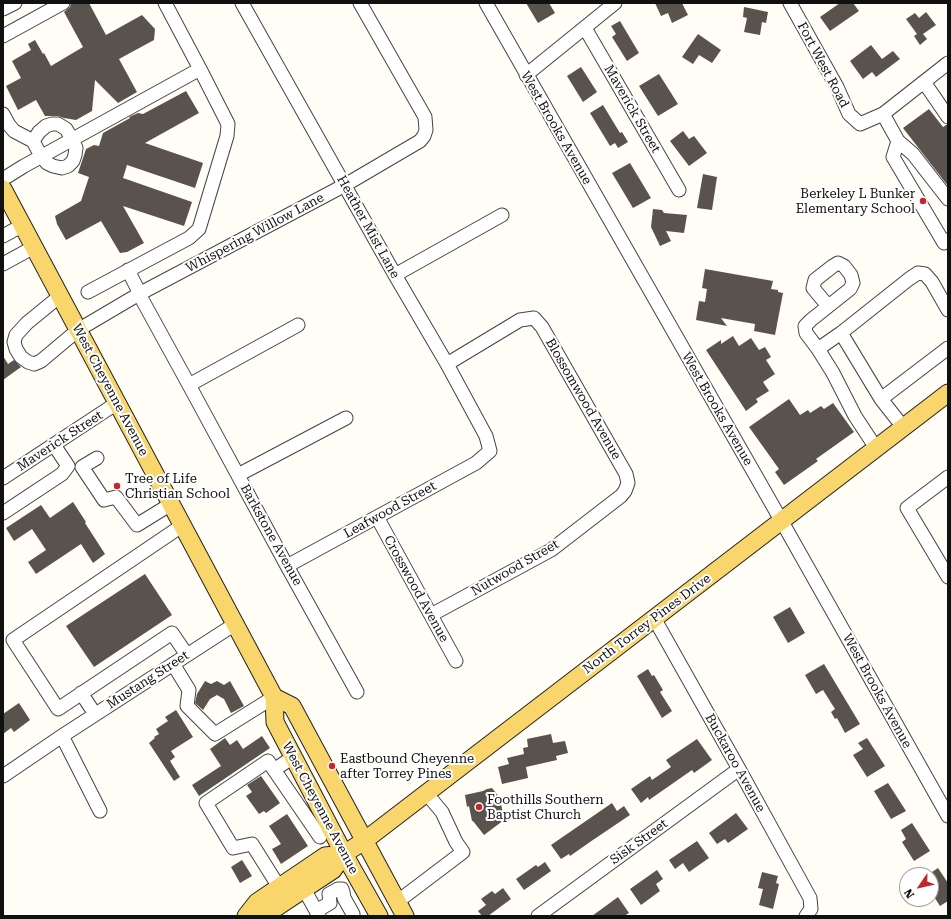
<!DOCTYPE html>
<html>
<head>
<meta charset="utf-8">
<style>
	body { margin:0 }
	#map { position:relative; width:951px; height:919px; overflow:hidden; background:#fffdf5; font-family:"Roboto Serif",serif }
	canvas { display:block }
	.frame { position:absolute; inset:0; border:4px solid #111; pointer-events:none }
	.north { position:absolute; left:899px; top:867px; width:40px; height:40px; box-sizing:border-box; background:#fff; border:1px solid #a0a0a0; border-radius:50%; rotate:236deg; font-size:11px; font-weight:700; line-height:16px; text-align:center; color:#111 }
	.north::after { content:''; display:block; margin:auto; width:14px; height:18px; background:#c4262e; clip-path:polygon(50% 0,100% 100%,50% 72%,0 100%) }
</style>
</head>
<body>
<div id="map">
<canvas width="951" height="919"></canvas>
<div class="frame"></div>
<div class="north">N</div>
</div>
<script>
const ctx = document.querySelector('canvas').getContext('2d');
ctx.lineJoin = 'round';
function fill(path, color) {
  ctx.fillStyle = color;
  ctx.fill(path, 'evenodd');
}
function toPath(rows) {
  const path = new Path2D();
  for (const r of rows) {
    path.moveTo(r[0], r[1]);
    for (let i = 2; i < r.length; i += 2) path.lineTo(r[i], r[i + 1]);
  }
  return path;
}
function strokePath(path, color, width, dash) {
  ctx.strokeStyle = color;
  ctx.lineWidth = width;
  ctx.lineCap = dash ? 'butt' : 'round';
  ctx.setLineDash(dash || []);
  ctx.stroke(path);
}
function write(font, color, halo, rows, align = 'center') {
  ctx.font = font + ' "Roboto Serif",serif';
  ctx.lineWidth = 4;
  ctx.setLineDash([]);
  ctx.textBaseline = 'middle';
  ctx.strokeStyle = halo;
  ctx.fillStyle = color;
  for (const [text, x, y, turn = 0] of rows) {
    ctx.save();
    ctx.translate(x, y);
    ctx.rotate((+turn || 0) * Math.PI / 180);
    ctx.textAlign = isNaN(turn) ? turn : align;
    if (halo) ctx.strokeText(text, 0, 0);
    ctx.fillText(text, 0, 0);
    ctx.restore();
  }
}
fill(toPath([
	[71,3,89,3,106,35,142,15,155,29,154,40,119,59,137,92,118,103,95,80,92,111,76,120,64,118,58,116,45,116,36,100,18,110,6,86,21,78,12,61,31,50,28,44,35,40,43,54,44,53,51,66,83,47,64,12,70,7],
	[526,3,549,3,555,13,538,23],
	[655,3,682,3,688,15,672,23,668,13,661,16],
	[840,3,853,3,859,11,830,31,820,17],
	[744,7,768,12,766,23,762,22,760,35,744,32,747,18,743,17],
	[926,12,936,25,923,34,927,39,920,45,914,36,917,34,906,19,915,13,919,18],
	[620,21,639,53,627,61,612,37,616,34,611,26],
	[698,34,721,50,712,63,699,55,693,64,682,57],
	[871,45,882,59,893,51,900,59,876,77,872,72,863,79,850,61],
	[581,67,597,92,583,102,567,76],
	[659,74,678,104,658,116,639,86],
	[186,91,199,113,145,143,203,163,195,188,127,165,123,178,192,202,184,226,123,206,144,243,127,252,120,253,101,221,66,240,57,224,55,216,81,201,89,177,78,173,86,149,94,145,99,146,103,133,130,118,129,117,138,113,143,114],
	[603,105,620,133,622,132,628,142,618,148,615,143,610,146,590,113],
	[929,109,943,127,946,125,948,125,948,186,903,128],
	[683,131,689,139,694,136,707,153,689,166,670,141],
	[630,163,651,198,633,208,612,173],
	[703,174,717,177,712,210,697,208],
	[653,209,662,210,664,213,687,215,684,233,666,231,671,241,660,246,651,227],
	[705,269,773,281,771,289,778,290,778,292,783,293,775,335,754,331,755,324,721,318,727,326,696,320,699,301,705,302,707,289,702,288],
	[733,336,739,346,751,338,759,350,765,347,771,357,766,360,775,374,763,382,769,391,756,399,758,402,746,411,706,350,721,340,721,344],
	[3,356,8,364,14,360,21,367,3,380],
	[789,399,800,415,808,410,810,413,821,406,824,409,833,403,854,432,816,459,818,461,784,485,775,472,779,469,749,427],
	[73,502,86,522,85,523,105,554,93,563,81,544,36,574,28,562,46,550,32,529,14,541,6,528,41,505,50,518],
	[145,574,172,615,94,667,66,626],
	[790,607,805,633,788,643,773,617],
	[824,664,860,724,845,733,837,718,835,719,831,712,835,709,823,690,816,694,805,675],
	[648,669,652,676,654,675,663,690,660,692,672,711,662,718,637,676],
	[205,681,211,684,217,681,224,685,230,681,244,706,231,713,224,699,217,695,210,699,203,710,195,703,197,694],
	[19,703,30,720,14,732,11,728,3,734,3,714],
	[176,710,193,737,171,751,175,757,170,761,180,777,174,781,149,743,155,738,154,737,159,734,156,729,168,721,165,717],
	[551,734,553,743,565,741,568,753,556,756,557,760,526,767,528,778,502,784,498,767,509,764,507,758,524,754,523,748,528,747,527,739],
	[262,736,270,748,199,796,192,785,221,766,210,749,225,738,230,745,237,740,243,749],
	[867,738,885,766,867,777,853,755,863,749,858,743],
	[697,739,712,760,694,773,692,770,649,800,648,797,641,803,631,789,650,776,652,780,671,767,666,760],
	[261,776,280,803,266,813,264,811,259,814,246,796,252,792,247,785],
	[888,783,906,811,891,819,874,791],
	[492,788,500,798,504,820,484,835,473,821,472,821,469,806,467,807,465,795,483,791,487,789],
	[612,803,617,811,624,806,630,815,590,842,570,856,569,854,561,859,551,845],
	[736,813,748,829,728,843,725,839,717,844,709,833],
	[287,814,308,846,281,864,272,849,281,844,269,826],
	[912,823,930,851,914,861,902,842,906,839,901,830],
	[697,841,709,858,689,872,683,863,675,869,669,860],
	[242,860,252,876,240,883,231,867],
	[545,862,551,871,524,890,516,879,536,865,538,867],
	[938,868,948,883,948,901,940,906,931,892,931,883,934,881,929,874],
	[657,870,663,879,656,884,660,891,641,905,630,889],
	[762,872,778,876,776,883,779,884,773,909,759,905,763,889,758,888],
	[503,888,511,899,488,916,482,916,478,911,486,905,481,899,492,891,495,894],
	[618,897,629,913,624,916,592,916]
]), '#5a524d');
const minor = toPath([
	[242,3,395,275,447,364,486,436,490,451,476,463,287,566],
	[486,3,781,520,948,816],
	[790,3,837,87,849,114,860,124,883,114,948,63],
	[3,9,15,3],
	[585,28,679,190],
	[3,36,63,3],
	[526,75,615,3],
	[924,82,948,117],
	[3,114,9,125,14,131,33,141,41,156,47,163,53,166,62,168,68,166,73,161,75,155,76,148,72,139,66,129,58,124,52,124,46,126,39,132,33,141],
	[883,114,898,141,893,157,944,243,948,240],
	[898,141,913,154,948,199],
	[3,179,24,166,200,69,165,3],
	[3,236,23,225],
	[3,264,34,247],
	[128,270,140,294],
	[395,275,502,215],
	[88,292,189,238,199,229,227,136,228,124,200,69],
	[139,294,189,385,287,566,357,692],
	[60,296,27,323,16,335,14,342,16,349,21,357,28,362,34,364,41,361,78,330,139,294,345,185,420,141,424,136,426,130,425,117,360,3],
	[841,333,909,279,918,273,925,274,932,282,948,310],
	[818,349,806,333,805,326,811,320,850,289,853,283,851,275,844,266,838,263,833,266,815,280,813,288,828,306],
	[189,385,298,325],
	[903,427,881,399,948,348],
	[876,448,855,416,833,373,818,349,841,333,881,399],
	[97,458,82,467,104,500,116,497,137,525,171,504],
	[238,475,346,418],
	[948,477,907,508,948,577],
	[3,478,117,403],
	[3,513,62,474,68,466,54,445],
	[377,517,456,661],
	[183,525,13,640,58,709,172,633,187,655],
	[431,615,551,550,621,496,625,491,628,483,626,474,542,327,534,318,520,320,447,364],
	[654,618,739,769,810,898,811,909,806,916],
	[173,664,189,690,187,706,215,734,274,697],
	[81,693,95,714],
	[62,736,100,811],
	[274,770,293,757],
	[3,776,62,736,235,624],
	[279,887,252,844,233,848,206,803,268,761,320,837],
	[304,889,319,916],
	[397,902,463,852,456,842,442,812,426,793],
	[316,911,330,903,329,894,338,889,342,889,343,892,344,898,353,914,353,916],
	[538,916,739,769]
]);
const major = toPath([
	[3,189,274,697,275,722,344,854,379,916],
	[274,697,292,706,405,916],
	[246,916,257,902,325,856,344,854],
	[261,916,265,915,333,870,344,854,364,841,948,393]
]);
strokePath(minor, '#444', 15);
strokePath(major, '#222', 19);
strokePath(minor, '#fff', 13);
strokePath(major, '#f9d66b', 17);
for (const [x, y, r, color] of [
	[923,201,4,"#c4262e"],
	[117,486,4,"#c4262e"],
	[332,766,4,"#c4262e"],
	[479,807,4,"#c4262e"]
]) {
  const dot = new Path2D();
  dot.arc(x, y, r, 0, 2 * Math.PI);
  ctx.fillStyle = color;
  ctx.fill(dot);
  strokePath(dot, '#fff', 1.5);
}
write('13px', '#111', '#fff', [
	["Fort West Road",823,65,62],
	["Maverick Street",632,109,60],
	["West Brooks Avenue",556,128,60],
	["Heather Mist Lane",368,227,61],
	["Whispering Willow Lane",255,233,-28],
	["West Cheyenne Avenue",110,390,62],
	["Blossomwood Avenue",583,399,60],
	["West Brooks Avenue",717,409,60],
	["Maverick Street",60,441,-33],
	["Leafwood Street",390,510,-29],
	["Barkstone Avenue",271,535,61],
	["Nutwood Street",515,568,-30],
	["Crosswood Avenue",416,589,61],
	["North Torrey Pines Drive",647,624,-37],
	["Mustang Street",148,680,-33],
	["West Brooks Avenue",877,691,61],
	["Buckaroo Avenue",735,763,61],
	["West Cheyenne Avenue",320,808,62],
	["Sisk Street",639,842,-36]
]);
write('13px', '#111', '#fff', [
	["Berkeley L Bunker",915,194,"right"],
	["Elementary School",915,209,"right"],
	["Tree of Life",125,479],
	["Christian School",125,494],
	["Eastbound Cheyenne",340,759],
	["after Torrey Pines",340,774],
	["Foothills Southern",487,800],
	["Baptist Church",487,815]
], 'left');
</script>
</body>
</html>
